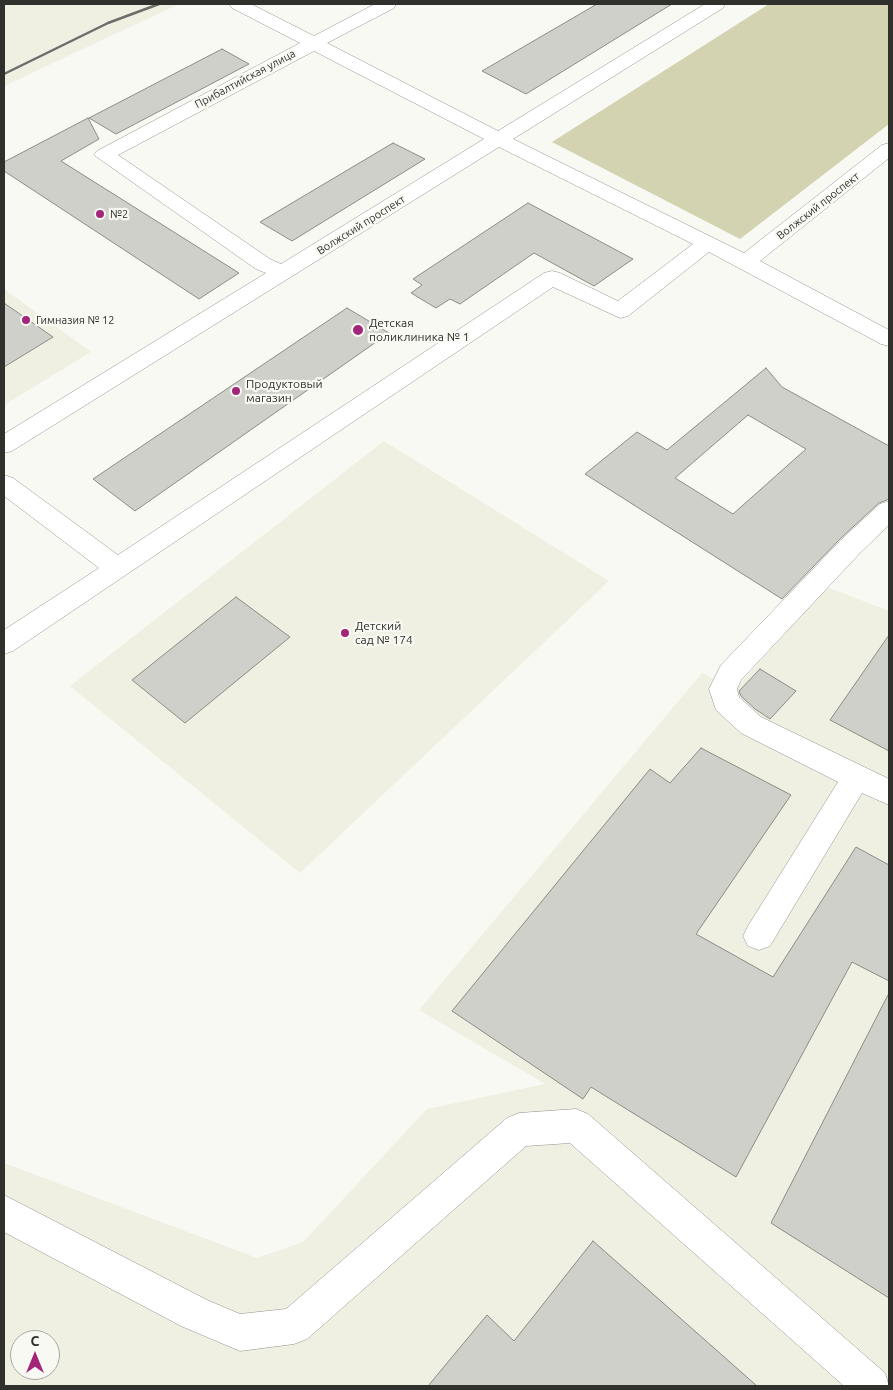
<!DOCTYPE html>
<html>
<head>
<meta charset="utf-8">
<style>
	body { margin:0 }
	#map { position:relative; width:893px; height:1390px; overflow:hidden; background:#f9f9f3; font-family:Ubuntu,sans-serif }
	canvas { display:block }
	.frame { position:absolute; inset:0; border:5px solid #30302d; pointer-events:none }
	.north { position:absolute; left:10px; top:1330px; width:50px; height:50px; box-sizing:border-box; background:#f9f9f3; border:1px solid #a9a9a4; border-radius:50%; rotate:0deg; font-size:14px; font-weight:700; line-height:20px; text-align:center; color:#30302d }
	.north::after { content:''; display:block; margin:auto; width:18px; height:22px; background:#a22579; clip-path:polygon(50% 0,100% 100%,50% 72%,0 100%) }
</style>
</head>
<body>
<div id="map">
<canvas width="893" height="1390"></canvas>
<div class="frame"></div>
<div class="north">С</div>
</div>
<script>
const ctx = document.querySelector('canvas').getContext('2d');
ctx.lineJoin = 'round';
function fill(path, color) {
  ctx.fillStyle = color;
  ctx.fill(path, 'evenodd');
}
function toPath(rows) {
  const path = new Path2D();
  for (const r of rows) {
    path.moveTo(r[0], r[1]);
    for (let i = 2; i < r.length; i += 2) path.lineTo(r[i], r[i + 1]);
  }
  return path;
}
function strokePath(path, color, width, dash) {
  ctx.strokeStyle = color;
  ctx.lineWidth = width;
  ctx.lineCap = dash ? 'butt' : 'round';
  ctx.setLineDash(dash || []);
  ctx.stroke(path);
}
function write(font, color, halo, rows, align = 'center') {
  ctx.font = font + ' Ubuntu,sans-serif';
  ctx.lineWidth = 4.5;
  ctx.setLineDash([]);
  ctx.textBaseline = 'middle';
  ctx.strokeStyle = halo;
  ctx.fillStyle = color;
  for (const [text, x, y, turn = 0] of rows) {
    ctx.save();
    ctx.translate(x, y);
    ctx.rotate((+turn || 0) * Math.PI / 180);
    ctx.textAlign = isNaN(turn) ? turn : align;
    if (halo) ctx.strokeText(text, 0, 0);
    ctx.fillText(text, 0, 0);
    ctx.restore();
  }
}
fill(toPath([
	[4,4,179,4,4,86],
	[4,289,91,352,4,405],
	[384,441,609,581,300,873,70,686],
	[827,587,889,611,889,1386,4,1386,4,1163,257,1258,303,1242,427,1109,545,1084,419,1010,702,673,735,689],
	[20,1340,50,1340,50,1370,20,1370]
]), '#efefe2');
fill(toPath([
	[769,4,889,4,889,124,740,239,552,142]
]), '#d3d3b1');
const building = toPath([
	[597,4,672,4,526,94,482,71,597,4],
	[222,49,249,64,116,134,89,118,222,49],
	[88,118,99,139,61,161,239,273,199,299,4,171,4,162,88,118],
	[393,143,425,159,292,241,260,222,393,143],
	[528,203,633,259,594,286,534,253,460,304,450,299,436,308,411,293,422,285,413,279,528,203],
	[4,303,53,337,4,367,4,303],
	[347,308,389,333,135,511,93,479,347,308],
	[766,368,782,387,889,446,889,499,879,503,841,538,782,599,585,474,637,432,667,450,766,368],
	[748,415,806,449,733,514,675,478,748,415],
	[236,597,290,637,185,723,132,680,236,597],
	[889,635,889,751,830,720,889,635],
	[760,669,796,691,770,719,755,709,741,696,739,691,760,669],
	[701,748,791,795,696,934,773,977,856,847,889,865,889,981,852,962,736,1177,591,1087,583,1099,452,1011,650,769,670,783,701,748],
	[889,993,889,1298,771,1223,889,993],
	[593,1241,757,1386,428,1386,487,1315,514,1341,593,1241]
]);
fill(building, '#d0d0ca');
strokePath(building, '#8d8d87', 1);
const minor = toPath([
	[229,4,251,4,314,36,375,4,396,4,394,8,327,43,498,131,705,4,725,4,723,8,513,139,744,253,882,145,889,143,889,158,760,261,889,330,889,346,881,344,709,252,628,316,620,318,553,287,13,651,4,654,4,630,99,568,4,496,4,475,13,478,118,555,544,273,552,271,560,273,618,301,693,244,499,147,12,451,4,453,4,434,266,273,256,269,94,155,97,151,300,43,232,8,229,4],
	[314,51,484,139,281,264,270,259,118,155,314,51],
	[889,501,889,525,860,553,741,680,737,689,739,697,761,717,889,779,889,805,862,793,770,946,759,950,748,946,743,936,748,926,838,782,741,733,716,710,709,689,721,665,842,539,880,504,889,501],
	[576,1109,588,1114,885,1373,889,1386,844,1386,570,1143,526,1146,307,1339,294,1344,240,1351,181,1326,4,1232,4,1195,207,1300,240,1314,286,1309,507,1118,519,1113,576,1109]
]);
strokePath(minor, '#94948f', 1);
fill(minor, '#fff');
strokePath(toPath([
	[4,74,108,23,159,4]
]), '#6d6d69', 2.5);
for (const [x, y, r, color] of [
	[100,214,5,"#a22579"],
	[26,320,5,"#a22579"],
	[358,330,6,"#a22579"],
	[236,391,5,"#a22579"],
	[345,633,5,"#a22579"]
]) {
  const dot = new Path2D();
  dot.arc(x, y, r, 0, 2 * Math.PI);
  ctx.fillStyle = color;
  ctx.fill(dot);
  strokePath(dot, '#f9f9f3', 2);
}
write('11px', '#30302d', '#f9f9f3', [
	["Прибалтийская улица",245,79,-28],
	["Волжский проспект",818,206,-38],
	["Волжский проспект",361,225,-32]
]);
write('11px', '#30302d', '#f9f9f3', [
	["№2",110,214],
	["Гимназия № 12",36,320]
], 'left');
write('12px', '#30302d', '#f9f9f3', [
	["Детская",369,323],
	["поликлиника № 1",369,337],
	["Продуктовый",246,384],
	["магазин",246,398],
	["Детский",355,626],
	["сад № 174",355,640]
], 'left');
</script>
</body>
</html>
